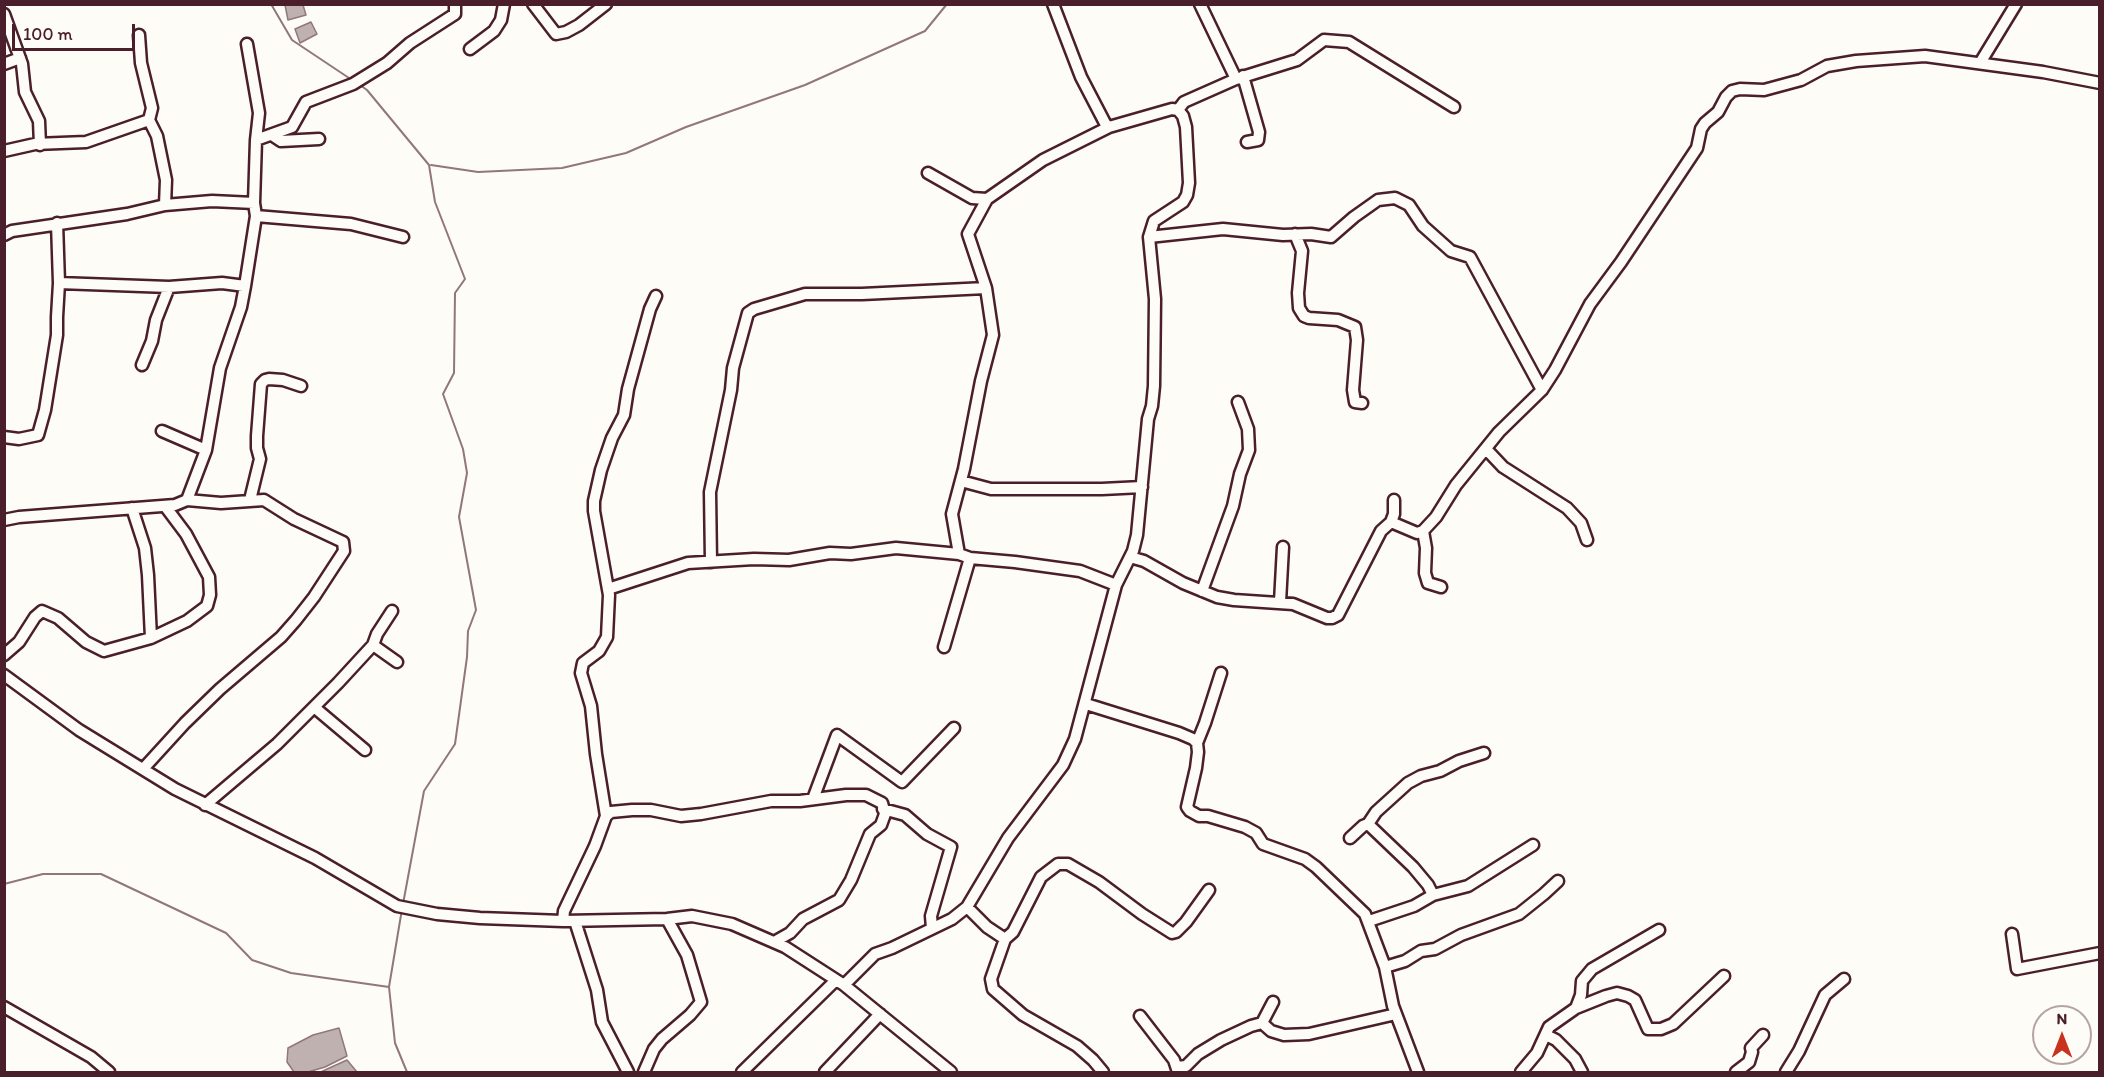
<!DOCTYPE html>
<html>
<head>
<meta charset="utf-8">
<style>
	body { margin:0 }
	#map { position:relative; width:2104px; height:1077px; overflow:hidden; background:#fdfcf7; font-family:Itim,sans-serif }
	canvas { display:block }
	.frame { position:absolute; inset:0; border:6px solid #4a1f2b; pointer-events:none }
	.north { position:absolute; left:2032px; top:1005px; width:60px; height:60px; box-sizing:border-box; background:#fdfcf7; border:2px solid #b5a4a5; border-radius:50%; rotate:0deg; font-size:16px; font-weight:700; line-height:24px; text-align:center; color:#4a1f2b }
	.north::after { content:''; display:block; margin:auto; width:21px; height:27px; background:#c8321e; clip-path:polygon(50% 0,100% 100%,50% 72%,0 100%) }
	.scale { position:absolute; left:12px; top:24px; width:123px; height:27px; box-sizing:border-box; border:3px solid #4a1f2b; border-top:0; padding-left:8px; font-size:18px; line-height:21px; white-space:nowrap; color:#4a1f2b; -webkit-text-stroke:4px #fdfcf7; paint-order:stroke }
</style>
</head>
<body>
<div id="map">
<canvas width="2104" height="1077"></canvas>
<div class="frame"></div>
<div class="north">N</div>
<div class="scale">100 m</div>
</div>
<script>
const ctx = document.querySelector('canvas').getContext('2d');
ctx.lineJoin = 'round';
function fill(path, color) {
  ctx.fillStyle = color;
  ctx.fill(path, 'evenodd');
}
function toPath(rows) {
  const path = new Path2D();
  for (const r of rows) {
    path.moveTo(r[0], r[1]);
    for (let i = 2; i < r.length; i += 2) path.lineTo(r[i], r[i + 1]);
  }
  return path;
}
function strokePath(path, color, width, dash) {
  ctx.strokeStyle = color;
  ctx.lineWidth = width;
  ctx.lineCap = dash ? 'butt' : 'round';
  ctx.setLineDash(dash || []);
  ctx.stroke(path);
}
const water = toPath([
	[285,5,303,5,306,15,288,20,285,5],
	[311,22,317,34,300,43,295,29,311,22],
	[339,1028,347,1056,325,1067,308,1072,294,1072,287,1062,288,1048,313,1035,339,1028],
	[347,1060,357,1072,321,1072,325,1070,347,1060]
]);
fill(water, '#c0b1b1');
strokePath(water, '#91777b', 1.5);
strokePath(toPath([
	[271,4,292,40,352,80],
	[360,85,367,90,429,165,435,202,465,279,455,293,454,373,443,394,463,449,467,473,459,517,476,610,468,631,467,657,455,744,424,791,403,904],
	[431,165,478,172,562,168,626,153,686,127,805,85,925,31,947,4],
	[4,884,43,874,101,874,226,933,252,960,291,973,389,987],
	[402,909,389,987,395,1043,407,1072]
]), '#91777b', 2);
const street = toPath([
	[533,4,556,34,566,32,579,25,606,4],
	[1053,4,1081,77,1106,125,1109,127],
	[1200,4,1236,79],
	[4,14,22,64,25,92,39,121,40,145],
	[247,44,259,113,256,140],
	[470,49,494,31,501,20,504,4],
	[1980,63,2016,4],
	[4,64,20,58],
	[1243,76,1259,132,1258,140,1247,142],
	[1178,110,1184,102,1236,79,1297,60,1324,40,1349,42,1454,107],
	[149,120,157,136,166,180,165,205],
	[272,135,281,141,319,139],
	[4,151,35,144,86,142,149,120,152,108,141,63,139,35],
	[256,216,351,224,403,237],
	[1295,234,1302,251,1298,293,1299,308,1304,316,1309,318,1338,320,1355,327,1357,340,1353,390,1355,402,1362,403],
	[4,235,12,231,127,214,165,205,212,201,254,203],
	[1149,237,1223,229,1283,235,1311,234,1331,237,1354,217,1378,200,1395,198,1409,205,1423,226,1451,251,1470,257,1542,390],
	[59,283,169,287,222,283,245,286],
	[142,365,152,341,156,320,169,287],
	[162,431,206,450],
	[4,437,19,439,38,435,45,410,57,335,57,317,59,283,57,223],
	[1486,449,1503,467,1567,508,1581,523,1587,540],
	[961,481,991,489,1102,489,1142,487],
	[187,500,206,450,220,368,241,307,245,286,256,216,254,203,256,140,292,127,306,102,353,84,387,63,410,43,455,14,455,4],
	[250,500,260,459,257,448,257,436,261,384,265,380,269,379,283,380,301,386],
	[132,508,145,548,148,575,151,638],
	[4,520,19,517,175,505,187,500,221,503,264,500,294,519,343,542,344,551,314,597,296,620,281,637,220,689,185,723,143,769],
	[1391,522,1417,533,1423,531,1436,517,1456,485,1499,432,1542,390,1555,370,1590,304,1621,262,1697,148,1701,129,1705,123,1718,112,1726,97,1732,91,1740,89,1764,90,1801,80,1827,66,1856,61,1925,56,2043,72,2100,83],
	[1423,531,1426,548,1425,573,1428,583,1441,587],
	[959,554,952,514,964,469,981,381,993,335,986,288,968,234,987,199],
	[1130,557,1144,561,1183,583,1217,597,1234,600,1293,604,1327,618,1332,618,1338,615,1381,531,1391,522,1394,514,1394,500],
	[711,562,710,492,731,390,733,368,748,313,754,309,805,294,862,294,986,288],
	[608,589,688,563,754,559,789,560,830,553,851,554,896,548,959,554,970,558,1015,562,1080,571,1116,585],
	[1202,591,1233,506,1240,474,1249,450,1248,429,1238,402],
	[1280,602,1283,547],
	[373,645,397,662],
	[944,647,970,558],
	[4,655,19,642,35,617,42,611,58,618,86,642,104,651,151,638,187,621,207,606,210,595,209,577,186,534,165,506],
	[1221,673,1205,723,1197,743,1198,752,1196,768,1187,807,1190,811,1199,816,1208,816,1245,827,1256,833,1263,844,1305,859,1316,867,1365,914,1385,967,1393,1006,1418,1072],
	[4,675,79,730,175,789,315,858,397,906,437,914,480,918,563,921,667,919,692,916,732,924,785,947,844,985,951,1072],
	[1086,704,1179,733,1193,739,1197,743],
	[314,707,365,750],
	[813,799,837,735,902,782,954,728],
	[205,805,277,744,338,683,373,645,377,634,392,611],
	[883,809,905,815,927,834,951,847,931,916,932,928],
	[606,816,611,812,632,810,651,810,681,816,701,814,771,801,800,801,846,795,866,795,882,803,885,814,881,825,870,834,851,880,839,900,803,919,790,933,774,942],
	[1350,838,1363,826,1368,824],
	[1433,895,1468,886,1533,845],
	[967,907,987,927,1005,939,1013,932,1041,877,1058,864,1068,864,1099,882,1142,914,1172,933,1176,932,1186,922,1209,890],
	[563,921,564,911,595,846,606,816,596,754,591,706,581,673,583,663,599,651,607,637,609,595,594,511,594,501,601,470,612,438,624,415,628,389,650,309,656,296],
	[575,921,597,990,602,1022,628,1072],
	[1369,921,1414,906,1433,895,1428,885,1413,867,1368,824,1376,812,1408,783,1421,776,1440,771,1459,761,1484,753],
	[2012,934,2017,969,2100,953],
	[1005,939,991,979,993,989,1023,1015,1077,1046,1093,1060,1103,1072],
	[1385,967,1405,961,1421,951,1435,949,1461,935,1519,914,1544,894,1558,881],
	[844,985,875,954,892,948,952,919,967,907,1008,838,1063,765,1075,739,1116,585,1133,551,1137,535,1148,419,1152,406,1154,386,1155,299,1149,237,1154,221,1183,202,1187,195,1189,183,1186,127,1183,116,1178,110,1172,109,1109,127,1043,160,987,199,972,198,928,173],
	[4,1007,91,1057,109,1072],
	[1576,1008,1606,996,1617,993,1628,996,1635,1000,1648,1029,1661,1029,1673,1024,1724,976],
	[1140,1016,1174,1060,1178,1072],
	[1262,1023,1271,1031,1284,1035,1309,1034,1396,1014],
	[1546,1035,1556,1040,1575,1059,1582,1072],
	[1177,1067,1186,1066,1198,1054,1221,1040,1251,1026,1262,1023,1273,1002],
	[644,1072,654,1049,662,1039,690,1015,701,1002,687,955,667,919],
	[742,1072,836,980],
	[825,1072,880,1014],
	[1521,1072,1537,1053,1549,1027,1576,1008,1581,995,1582,981,1592,969,1659,930],
	[1736,1072,1749,1062,1752,1052,1751,1048,1763,1035],
	[1786,1072,1799,1051,1825,995,1844,979]
]);
strokePath(street, '#4a1f2b', 15);
strokePath(street, '#fdfcf7', 10);
</script>
</body>
</html>
